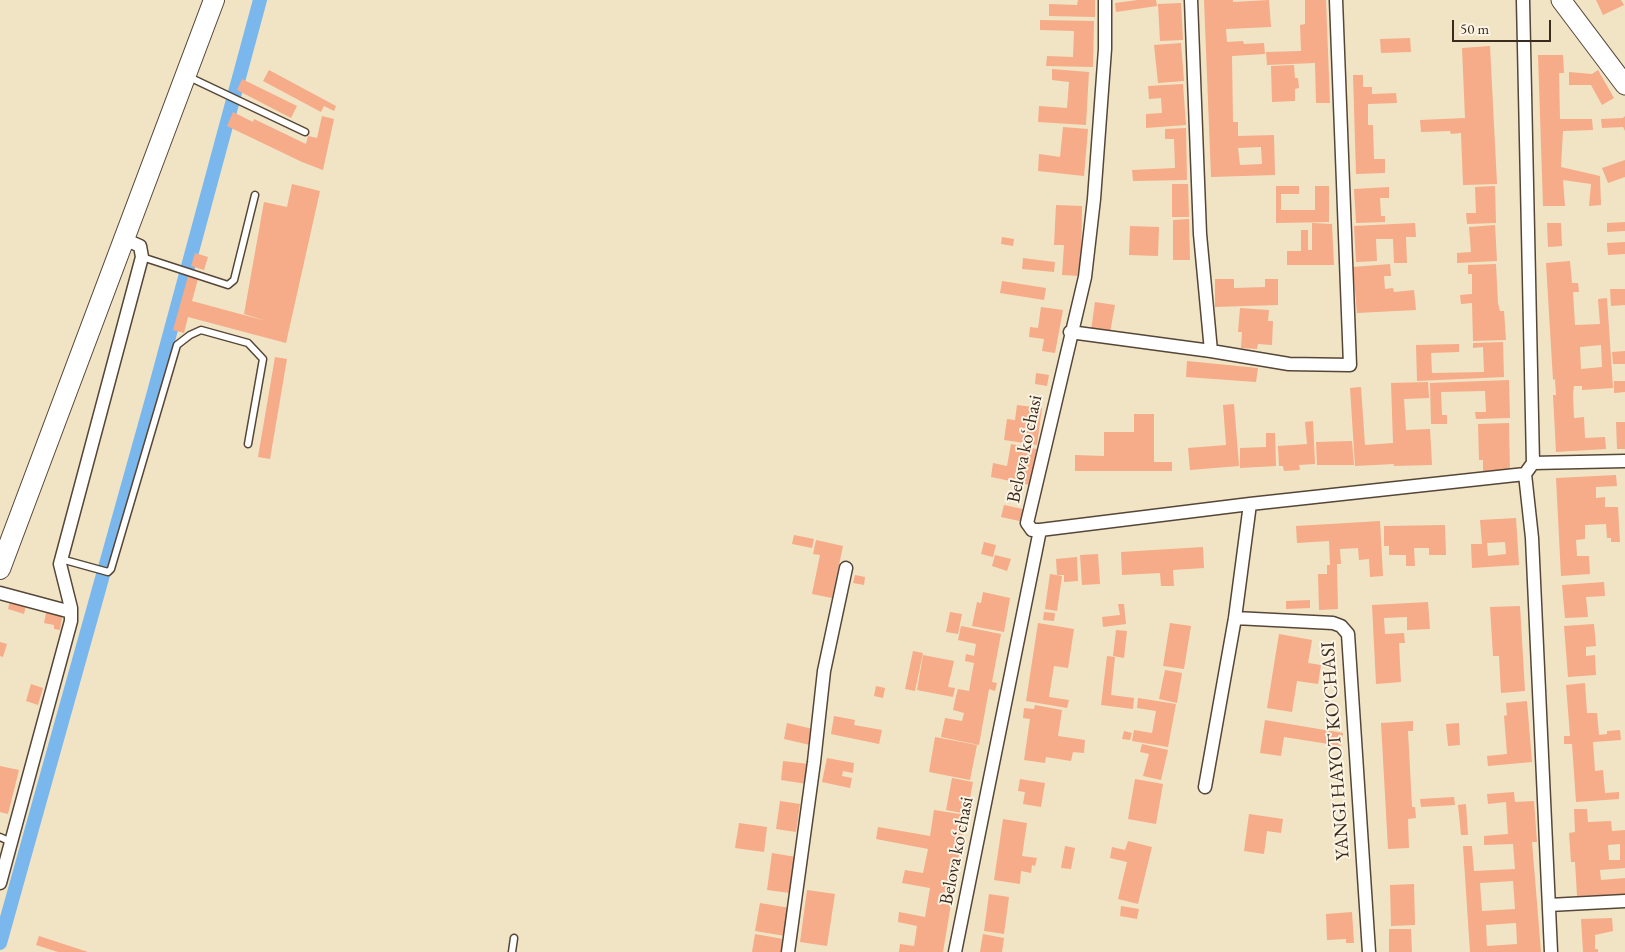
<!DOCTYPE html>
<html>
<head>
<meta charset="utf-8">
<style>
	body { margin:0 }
	#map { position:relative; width:1625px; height:952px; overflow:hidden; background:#f0e4c5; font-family:"EB Garamond",serif }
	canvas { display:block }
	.scale { position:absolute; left:1452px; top:20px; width:99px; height:22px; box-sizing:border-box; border:2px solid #3b2a1e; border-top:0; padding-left:6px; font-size:15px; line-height:18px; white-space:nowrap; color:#3b2a1e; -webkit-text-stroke:4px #fcf5e5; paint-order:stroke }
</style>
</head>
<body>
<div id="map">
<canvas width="1625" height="952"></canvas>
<div class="scale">50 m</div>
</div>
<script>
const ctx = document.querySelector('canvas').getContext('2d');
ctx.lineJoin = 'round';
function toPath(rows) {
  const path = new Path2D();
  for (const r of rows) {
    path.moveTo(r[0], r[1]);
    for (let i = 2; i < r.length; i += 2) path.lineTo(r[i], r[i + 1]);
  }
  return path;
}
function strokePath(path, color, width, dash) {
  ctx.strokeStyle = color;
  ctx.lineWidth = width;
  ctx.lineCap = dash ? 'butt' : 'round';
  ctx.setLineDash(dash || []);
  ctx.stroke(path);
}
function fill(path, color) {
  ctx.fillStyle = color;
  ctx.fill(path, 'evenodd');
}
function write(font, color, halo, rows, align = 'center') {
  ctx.font = font + ' "EB Garamond",serif';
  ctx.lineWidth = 4;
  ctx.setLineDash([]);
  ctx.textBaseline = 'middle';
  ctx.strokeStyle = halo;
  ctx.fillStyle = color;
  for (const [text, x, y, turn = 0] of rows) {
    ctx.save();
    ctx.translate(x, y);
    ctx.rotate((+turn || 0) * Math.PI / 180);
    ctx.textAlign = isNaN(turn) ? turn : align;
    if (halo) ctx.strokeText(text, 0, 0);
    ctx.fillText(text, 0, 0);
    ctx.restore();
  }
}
strokePath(toPath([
	[0,943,153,396,260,0]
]), '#7ab7ed', 14);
fill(toPath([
	[1078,0,1095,0,1095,17,1049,16,1049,4,1077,5],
	[1138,0,1156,0,1157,6,1116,12,1115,3],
	[1204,0,1233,0,1233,2,1269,0,1271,27,1226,29,1227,42,1243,41,1244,44,1264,43,1265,54,1232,56,1233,122,1238,122,1238,136,1274,135,1275,175,1211,177],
	[1261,147,1262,164,1240,165,1238,148],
	[1305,0,1326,0,1330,103,1316,103,1315,63,1267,65,1266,52,1301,51,1300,25,1305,24],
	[1596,0,1621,0,1624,5,1603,15],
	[1181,3,1183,40,1160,41,1158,4],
	[1040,20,1094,21,1093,67,1046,66,1047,56,1073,57,1074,31,1040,30],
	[1410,38,1411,52,1381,53,1380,39],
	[1181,43,1184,81,1158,83,1154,45],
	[1490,46,1497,184,1463,185,1461,133,1451,134,1450,131,1421,132,1420,120,1465,118,1462,48],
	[1538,55,1563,55,1564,73,1559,73,1560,119,1592,119,1593,130,1563,131,1561,167,1600,176,1601,205,1589,206,1591,184,1563,180,1565,206,1543,206],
	[1294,65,1295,78,1298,78,1299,88,1295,89,1295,101,1272,102,1271,66],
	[1052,69,1089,72,1086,125,1038,122,1039,106,1067,108,1069,82,1052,80],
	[269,70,336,106,334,111,324,106,321,112,263,81],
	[1598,70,1614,98,1602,105,1591,85,1569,85,1569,72,1592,74],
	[1353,75,1363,75,1363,87,1372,87,1372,94,1396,93,1397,103,1368,104,1368,125,1373,125,1374,159,1385,159,1385,173,1356,174],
	[242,79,297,106,291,118,237,90],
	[1183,84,1186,125,1146,128,1146,114,1162,113,1161,98,1149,99,1148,86],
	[233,112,253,122,254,119,306,144,308,136,317,138,322,116,334,119,323,170,302,162,227,126],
	[1625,116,1625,131,1623,127,1602,128,1601,119,1623,118],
	[1063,127,1088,129,1084,176,1038,171,1039,154,1060,157],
	[1186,128,1187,180,1133,181,1132,170,1175,168,1174,139,1165,139,1165,129],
	[1625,160,1625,177,1608,183,1602,168],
	[292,184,320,191,286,343,188,317,184,333,173,330,188,276,198,279,192,301,266,321,244,314,264,202,287,207],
	[1172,184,1188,184,1189,217,1172,217],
	[1276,186,1299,186,1299,194,1281,194,1281,210,1315,210,1315,186,1329,186,1329,222,1276,223],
	[1495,186,1496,223,1467,224,1466,213,1476,213,1475,187],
	[1389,187,1389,198,1380,198,1381,216,1385,216,1385,222,1356,223,1354,189],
	[1056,205,1082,206,1081,276,1062,275,1064,245,1054,245],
	[1189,219,1190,260,1173,260,1173,220],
	[1625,222,1625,231,1607,232,1607,223],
	[1312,223,1332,224,1334,265,1287,265,1287,251,1301,251,1301,230,1308,230,1308,250,1312,250],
	[1415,223,1416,237,1406,237,1407,263,1394,263,1393,239,1376,239,1377,261,1356,262,1354,226],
	[1547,223,1561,223,1562,246,1548,247],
	[1495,225,1497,261,1457,263,1457,253,1471,252,1469,227],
	[1130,226,1159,227,1158,256,1129,255],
	[1002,237,1014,239,1013,246,1001,244],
	[1625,242,1625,254,1608,255,1607,243],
	[195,253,208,257,204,270,191,266],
	[1023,258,1055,262,1054,272,1022,269],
	[1570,261,1572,283,1578,283,1579,292,1573,292,1575,325,1600,324,1598,299,1607,298,1613,388,1582,390,1582,386,1574,386,1573,394,1574,418,1584,417,1585,438,1605,437,1606,449,1556,452,1553,395,1556,395,1555,379,1553,380,1546,263],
	[1601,345,1602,367,1581,369,1580,347],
	[1390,264,1391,276,1384,276,1385,289,1393,288,1394,292,1414,290,1416,310,1357,313,1353,267],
	[1496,264,1498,303,1500,311,1504,311,1506,340,1473,341,1472,303,1461,304,1460,295,1472,294,1472,274,1468,274,1468,265],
	[1215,279,1234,279,1234,288,1265,287,1265,279,1278,279,1278,305,1215,307],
	[1002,281,1046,288,1044,300,1000,293],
	[1610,289,1625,289,1625,305,1611,306],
	[1095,302,1115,305,1110,333,1091,330],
	[1041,307,1063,310,1055,353,1042,351,1044,339,1029,337,1030,327,1038,328],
	[1240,308,1269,310,1268,321,1273,321,1272,345,1258,344,1257,349,1241,348,1242,332,1238,332],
	[1503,342,1504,377,1417,381,1416,345,1459,344,1459,352,1431,353,1432,373,1484,372,1483,347,1473,348,1473,343],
	[1625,351,1625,364,1613,364,1612,352],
	[275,357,287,359,270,459,258,457],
	[1187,361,1258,368,1256,382,1186,377],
	[1036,373,1049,375,1047,386,1035,384],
	[1509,380,1510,418,1476,419,1475,412,1486,412,1485,391,1441,392,1442,415,1447,415,1447,424,1431,424,1430,383],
	[1614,381,1625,381,1625,392,1614,393],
	[1428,382,1429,398,1404,399,1406,430,1430,429,1432,465,1394,466,1394,464,1355,466,1350,388,1361,387,1365,445,1393,443,1391,383],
	[1234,404,1239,466,1190,470,1188,448,1226,445,1223,405],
	[1017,405,1042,408,1037,445,1004,440,1007,419,1015,420],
	[1134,414,1154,414,1154,462,1172,462,1172,471,1075,471,1075,455,1104,456,1104,432,1134,432],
	[1313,421,1315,464,1299,465,1300,470,1284,471,1283,466,1279,466,1278,446,1307,444,1305,422],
	[1616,422,1625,422,1625,449,1617,449],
	[1509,423,1510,473,1483,474,1483,460,1479,460,1478,424],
	[1266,433,1275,433,1276,466,1240,468,1240,448,1266,447],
	[1352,441,1354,465,1317,465,1316,442],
	[1011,444,1037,449,1030,485,991,477,993,463,1007,466],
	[1616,475,1617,486,1596,487,1596,498,1605,497,1605,507,1618,507,1620,542,1611,542,1611,538,1607,538,1606,524,1585,525,1585,539,1576,540,1577,556,1589,556,1590,574,1561,576,1556,478],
	[1004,505,1027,510,1024,522,1001,517],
	[1516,518,1519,565,1472,568,1471,544,1482,544,1480,520],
	[1505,542,1506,554,1488,556,1487,543],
	[1380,521,1383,576,1370,577,1369,559,1359,560,1358,548,1340,549,1341,564,1337,564,1338,609,1319,610,1318,574,1327,574,1327,565,1330,565,1329,541,1297,543,1296,526],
	[1445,525,1446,555,1429,555,1429,548,1414,548,1415,566,1406,566,1406,555,1389,555,1389,546,1384,546,1384,526],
	[794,535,814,539,812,548,792,544],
	[816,540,843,546,832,598,812,594,820,555,813,554],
	[984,542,996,545,993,557,981,554],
	[1203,547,1204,568,1173,570,1174,586,1161,586,1160,573,1122,575,1121,552],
	[1098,554,1100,584,1082,585,1080,555],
	[995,555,1011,559,1007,571,992,566],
	[1077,557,1078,581,1064,582,1064,575,1057,575,1056,559],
	[1050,574,1062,576,1057,611,1045,609],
	[855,575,865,577,864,585,853,583],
	[1604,582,1605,596,1586,597,1588,617,1565,618,1562,585],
	[983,592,1010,598,1004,632,972,626,977,602,981,603],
	[1310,600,1310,608,1286,609,1286,601],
	[10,601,26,605,24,614,8,609],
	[1428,602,1430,629,1407,630,1407,617,1384,618,1385,634,1404,633,1405,643,1399,643,1401,682,1376,684,1372,605],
	[1118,604,1124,604,1126,624,1103,627,1102,617,1120,615],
	[1520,606,1525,691,1501,693,1499,656,1493,656,1490,607],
	[47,608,63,611,60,630,54,629,54,625,44,623],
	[950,612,962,614,958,634,946,632],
	[1044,612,1055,613,1054,621,1043,620],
	[1038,623,1074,629,1068,668,1054,666,1049,697,1069,700,1067,708,1026,701],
	[1170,623,1191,626,1184,669,1163,666],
	[1594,624,1596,646,1586,647,1586,656,1595,655,1596,675,1568,677,1564,626],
	[961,626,1001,634,992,682,997,683,995,691,989,689,979,745,941,737,945,718,962,721,964,713,953,710,956,696,958,689,969,691,974,663,965,661,966,654,974,656,976,644,958,640],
	[1116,630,1127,631,1124,658,1113,656],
	[1279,634,1312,640,1308,663,1321,665,1318,684,1297,681,1292,712,1267,708],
	[0,642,7,644,3,657,0,656],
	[913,651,923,653,915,691,905,689],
	[923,655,954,661,948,687,955,688,953,697,917,690],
	[1107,656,1115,657,1111,695,1134,698,1133,709,1101,705],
	[1165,670,1182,673,1177,703,1159,699],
	[1585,683,1587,713,1597,713,1599,735,1607,734,1607,731,1620,730,1621,740,1593,742,1595,771,1603,770,1605,793,1619,792,1619,799,1576,802,1572,744,1564,744,1564,736,1570,736,1566,685],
	[31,684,43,688,38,705,26,701],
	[876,686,885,688,883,698,874,696],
	[1138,698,1176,704,1168,747,1132,741,1134,730,1152,733,1156,711,1137,708],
	[1527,701,1532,762,1488,766,1487,756,1507,754,1504,716,1507,715,1506,703],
	[1035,705,1062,710,1058,736,1085,740,1084,753,1073,752,1071,761,1046,757,1045,763,1024,760,1030,719,1023,718,1024,708,1034,709],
	[834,716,855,720,854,725,882,730,879,744,831,734],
	[1265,720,1343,733,1341,746,1284,737,1281,756,1260,753],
	[1413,721,1413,731,1408,731,1412,807,1415,807,1416,818,1408,819,1409,848,1388,849,1381,723],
	[787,723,813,729,810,745,784,739],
	[1459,723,1460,745,1448,746,1446,724],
	[1124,731,1132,733,1130,740,1122,739],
	[935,737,977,745,970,780,929,772],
	[1142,744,1168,750,1161,780,1143,776,1149,754,1140,752],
	[827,758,854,763,853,773,843,771,842,776,852,778,850,788,822,782],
	[783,761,809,764,807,784,781,780],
	[0,766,19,770,8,814,0,812],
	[952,778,973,782,967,814,946,810],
	[1020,779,1045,783,1041,807,1023,804,1025,792,1018,791],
	[1135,779,1163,784,1156,824,1128,819],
	[1514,792,1515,802,1534,801,1537,842,1532,842,1541,952,1470,952,1463,846,1472,846,1474,871,1515,869,1513,844,1484,845,1484,836,1508,834,1506,802,1488,804,1487,794],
	[1513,881,1515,909,1482,911,1480,883],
	[1516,923,1517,944,1487,946,1486,925],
	[1454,797,1455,805,1421,807,1420,799],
	[780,801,800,804,796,832,776,829],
	[1466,804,1468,835,1461,835,1458,805],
	[1574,809,1587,809,1588,822,1611,821,1612,831,1625,830,1625,868,1600,870,1601,880,1625,878,1625,894,1577,896,1575,862,1571,862,1569,833,1575,832],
	[1620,844,1620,860,1609,860,1608,845],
	[934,810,966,815,943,952,899,952,900,944,914,946,917,926,898,922,899,912,925,917,930,888,902,883,905,870,923,873,928,849,876,839,878,827,930,836],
	[1249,814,1283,819,1281,833,1267,831,1264,854,1244,851],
	[1003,819,1027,823,1022,856,1037,858,1035,866,1032,865,1031,873,1021,871,1020,884,994,880],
	[739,823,767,827,764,852,735,848],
	[1128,841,1152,847,1138,904,1118,899,1127,862,1110,858,1112,847,1125,850],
	[1065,846,1075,848,1071,869,1061,868],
	[772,853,796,857,790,893,767,890],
	[1414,884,1415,925,1391,926,1390,885],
	[807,890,835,894,827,946,800,942],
	[989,894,1009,897,1004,934,984,931],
	[760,903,790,908,785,936,755,931],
	[1121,906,1139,909,1137,919,1120,916],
	[1352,912,1354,943,1346,943,1346,939,1327,940,1326,914],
	[1612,918,1613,931,1595,935,1595,949,1598,949,1598,952,1583,952,1581,919],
	[1389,929,1411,929,1412,952,1389,952],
	[755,934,783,939,781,952,752,952],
	[983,934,1004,938,1002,952,980,952],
	[39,936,88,952,58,952,36,945]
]), '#f6ab89');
const service = toPath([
	[189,77,305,132],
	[142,257,228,285,234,280,255,195],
	[61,559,108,572,111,569,177,345,190,335,201,330,248,343,263,359,248,444],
	[0,837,11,842],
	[512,952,514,938]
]);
const minor = toPath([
	[1191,0,1200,234,1211,351,1289,364,1350,365,1336,0],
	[1523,0,1533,463],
	[1070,332,1211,351],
	[1525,474,1532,538,1551,952],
	[1040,530,1250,504,1525,474,1533,463,1625,461],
	[0,593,71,612],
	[1235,618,1333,623,1341,626,1348,634,1369,952],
	[1205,787,1235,618,1250,504],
	[0,883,71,621,71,608,60,564,142,257,140,246,124,239],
	[1549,905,1625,901],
	[788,952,814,762,824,671,846,568],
	[955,952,1040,530,1032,530,1027,523,1085,277,1094,199,1105,49,1105,0]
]);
const secondary = toPath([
	[1561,0,1625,85]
]);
const primary = toPath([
	[0,569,214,0]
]);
strokePath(service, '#564637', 9);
strokePath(minor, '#564637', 15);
strokePath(secondary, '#564637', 21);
strokePath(primary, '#564637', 22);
strokePath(service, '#fff', 6);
strokePath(minor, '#fff', 12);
strokePath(secondary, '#fff', 19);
strokePath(primary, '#fff', 20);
write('19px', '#3b2a1e', '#fcf5e5', [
	["Belova koʻchasi",1025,449,-78],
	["YANGI HAYOT KO'CHASI",1336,751,-94],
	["Belova koʻchasi",957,851,-79]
]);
</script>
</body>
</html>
